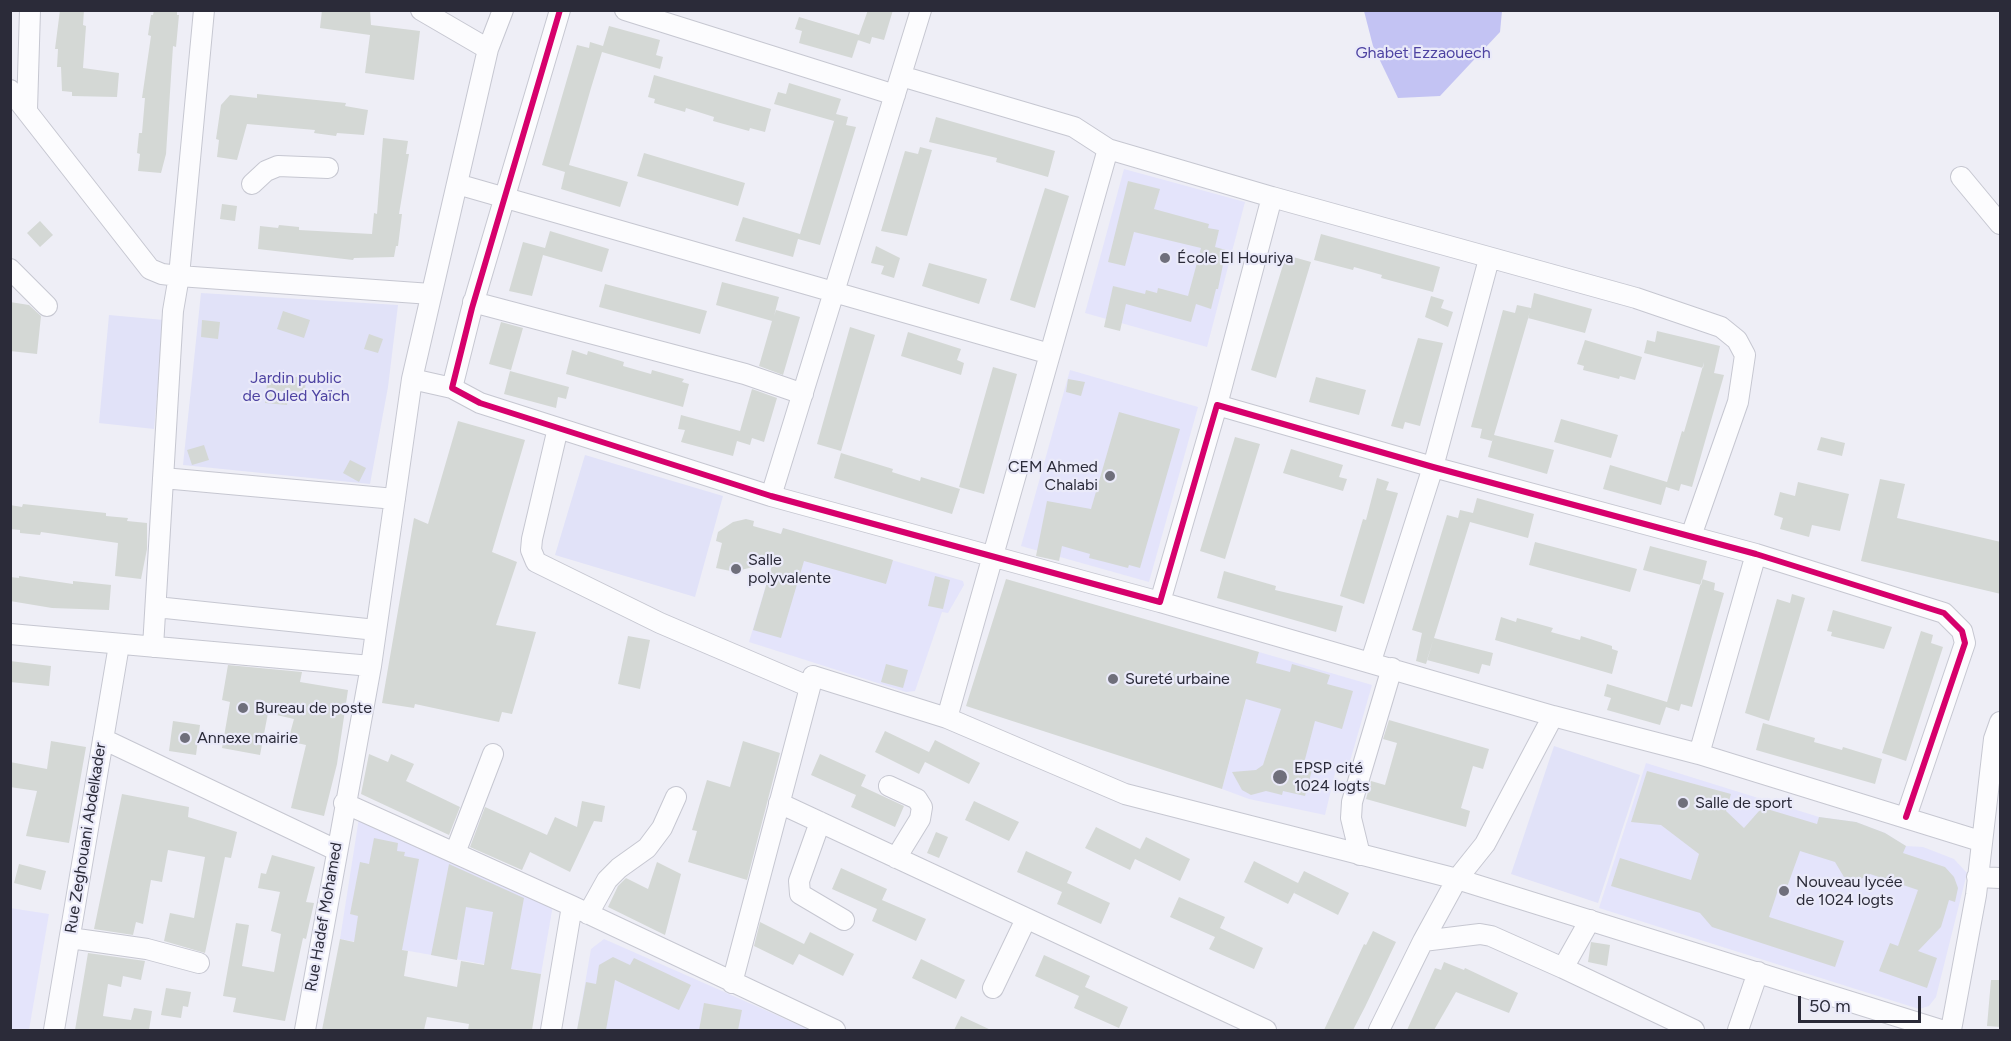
<!DOCTYPE html>
<html>
<head>
<meta charset="utf-8">
<style>
	body { margin:0 }
	#map { position:relative; width:2011px; height:1041px; overflow:hidden; background:#eeeef6; font-family:Figtree,sans-serif }
	canvas { display:block }
	.frame { position:absolute; inset:0; border:12px solid #2b2b39; pointer-events:none }
	.scale { position:absolute; left:1798px; top:996px; width:123px; height:27px; box-sizing:border-box; border:3px solid #2b2b39; border-top:0; padding-left:8px; font-size:18px; line-height:21px; white-space:nowrap; color:#2b2b39; -webkit-text-stroke:4px #eaeaf9; paint-order:stroke }
</style>
</head>
<body>
<div id="map">
<canvas width="2011" height="1041"></canvas>
<div class="frame"></div>
<div class="scale">50 m</div>
</div>
<script>
const ctx = document.querySelector('canvas').getContext('2d');
ctx.lineJoin = 'round';
function fill(path, color) {
  ctx.fillStyle = color;
  ctx.fill(path, 'evenodd');
}
function toPath(rows) {
  const path = new Path2D();
  for (const r of rows) {
    path.moveTo(r[0], r[1]);
    for (let i = 2; i < r.length; i += 2) path.lineTo(r[i], r[i + 1]);
  }
  return path;
}
function strokePath(path, color, width, dash) {
  ctx.strokeStyle = color;
  ctx.lineWidth = width;
  ctx.lineCap = dash ? 'butt' : 'round';
  ctx.setLineDash(dash || []);
  ctx.stroke(path);
}
function write(font, color, halo, rows, align = 'center') {
  ctx.font = font + ' Figtree,sans-serif';
  ctx.lineWidth = 4.5;
  ctx.setLineDash([]);
  ctx.textBaseline = 'middle';
  ctx.strokeStyle = halo;
  ctx.fillStyle = color;
  for (const [text, x, y, turn = 0] of rows) {
    ctx.save();
    ctx.translate(x, y);
    ctx.rotate((+turn || 0) * Math.PI / 180);
    ctx.textAlign = isNaN(turn) ? turn : align;
    if (halo) ctx.strokeText(text, 0, 0);
    ctx.fillText(text, 0, 0);
    ctx.restore();
  }
}
fill(toPath([
	[1124,169,1245,202,1207,347,1085,313],
	[1070,370,1198,407,1149,582,1021,546],
	[783,528,963,581,964,585,948,613,942,612,915,691,906,692,749,642],
	[1259,652,1372,685,1348,768,1337,765,1325,815,1249,799,1222,789],
	[1646,763,1819,817,1856,822,1885,833,1906,846,1923,847,1954,859,1967,873,1936,997,1929,1006,1919,1009,1599,908],
	[359,818,553,905,541,974,340,939],
	[10,908,49,914,29,1030,11,1030],
	[604,939,756,1006,810,1030,577,1030,591,949]
]), '#e4e4fb');
fill(toPath([
	[201,293,398,305,388,387,370,484,183,465],
	[109,315,164,320,154,429,99,423],
	[585,455,723,496,695,597,555,555],
	[1554,746,1640,775,1598,903,1511,874]
]), '#e1e2f8');
fill(toPath([
	[1364,11,1364,10,1502,11,1500,32,1440,96,1398,98,1373,46]
]), '#c3c3f3');
fill(toPath([
	[60,10,84,10,83,25,86,26,83,68,119,73,117,97,72,96,72,92,62,91,61,67,57,67,58,49,55,49],
	[154,10,177,10,177,15,179,15,176,47,173,46,166,154,161,173,138,171,140,154,137,153,139,133,142,133,145,98,142,98,151,36,148,35,151,15,153,15],
	[322,10,370,10,371,25,420,31,414,80,365,73,370,35,320,28],
	[868,10,893,10,884,40,872,37,870,44,858,40,859,37,852,58,799,43,802,31,795,29,799,17,859,35],
	[609,26,660,40,656,55,663,57,660,69,602,52,591,88,569,165,628,182,620,207,561,189,565,172,542,165,577,45,589,48,590,42,603,46],
	[654,75,771,109,765,132,750,128,749,131,713,121,714,117,686,108,685,112,654,103,655,99,648,97],
	[789,83,841,99,836,114,848,117,846,125,856,127,820,245,798,239,793,257,735,241,743,217,800,234,835,118,834,121,774,104,778,92,786,94],
	[257,94,346,103,345,106,368,110,364,135,337,133,336,136,314,133,315,130,247,124,237,160,217,157,219,140,216,139,221,105,230,95,257,98],
	[936,117,1055,151,1048,177,996,162,997,158,929,142],
	[383,138,408,141,406,154,409,154,399,214,402,214,398,246,396,246,394,257,354,258,353,260,258,249,260,226,278,228,279,225,299,227,299,230,372,234,374,213,377,214],
	[920,147,932,150,907,236,881,231,905,151,918,154],
	[644,153,745,183,738,206,637,176],
	[1128,181,1160,189,1154,209,1209,224,1208,228,1219,230,1215,247,1226,250,1218,289,1216,289,1211,309,1196,304,1191,322,1126,304,1120,331,1104,327,1113,286,1145,294,1146,290,1157,293,1158,288,1188,296,1201,248,1134,232,1125,266,1108,262],
	[1045,188,1069,196,1035,308,1010,300],
	[222,204,237,206,235,221,220,219],
	[40,221,53,235,40,247,27,233],
	[550,231,609,249,602,272,543,255,532,296,509,291,523,242,545,248],
	[1321,234,1440,267,1433,292,1381,278,1382,275,1354,267,1353,270,1314,260],
	[876,246,900,258,894,278,881,274,884,266,871,263],
	[1286,255,1311,262,1276,378,1251,370],
	[929,263,987,279,979,304,922,286],
	[722,282,779,297,774,316,776,310,800,317,783,375,759,366,772,321,716,305],
	[605,284,707,311,700,334,599,307],
	[1534,293,1592,309,1585,333,1528,318,1530,312,1494,435,1554,450,1547,474,1488,457,1493,438,1492,441,1480,438,1482,429,1471,427,1503,310,1515,313,1517,305,1531,308],
	[1431,296,1444,300,1441,308,1453,312,1448,327,1425,317],
	[10,302,29,305,41,316,37,354,10,351],
	[283,311,310,320,304,338,277,329],
	[202,320,220,322,218,339,201,337],
	[501,322,523,328,511,370,489,364],
	[850,327,875,335,841,451,817,444],
	[1657,331,1720,346,1714,373,1724,375,1692,487,1681,484,1679,491,1666,487,1661,505,1603,489,1610,465,1667,482,1682,431,1684,432,1696,391,1704,362,1703,368,1644,353,1647,340,1655,342],
	[908,332,961,349,957,360,964,363,961,375,901,356],
	[369,334,383,339,378,353,364,349],
	[1418,338,1443,343,1420,426,1405,422,1403,429,1391,426],
	[1585,340,1642,357,1635,380,1620,376,1619,379,1583,370,1584,366,1577,364],
	[572,350,587,355,588,351,624,362,623,366,651,374,652,370,684,379,682,382,689,384,683,407,566,374],
	[993,367,1017,374,984,494,959,487],
	[510,371,569,387,566,399,558,397,556,408,504,394],
	[268,374,306,378,304,402,288,400,287,405,265,403],
	[1316,377,1366,390,1359,415,1309,402],
	[1068,379,1085,382,1081,396,1066,392],
	[752,389,777,398,764,442,752,438,750,445,737,441,733,456,681,442,685,430,678,429,681,415,740,431],
	[1119,412,1180,429,1140,568,1129,565,1128,568,1105,562,1089,558,1090,554,1062,546,1059,561,1036,556,1047,501,1091,509],
	[1561,419,1618,435,1611,458,1554,442],
	[458,421,525,440,492,552,517,562,496,625,536,632,512,714,502,712,499,722,415,704,414,708,382,703,414,518,428,524],
	[1235,437,1260,444,1225,559,1200,551],
	[1821,437,1845,443,1842,456,1817,450],
	[204,445,209,460,192,465,187,450],
	[1291,449,1343,465,1339,477,1347,479,1343,491,1283,473],
	[841,453,893,469,892,472,920,481,921,477,960,489,952,514,834,478],
	[350,460,366,468,359,482,343,473],
	[1377,478,1389,482,1386,490,1398,493,1364,604,1340,596,1363,519,1366,520],
	[1880,479,1905,484,1897,518,2001,542,2001,594,1861,561],
	[1798,482,1849,494,1840,531,1812,525,1809,537,1780,529,1783,518,1774,515,1780,492,1795,496],
	[1477,498,1534,514,1528,538,1470,522,1434,638,1493,653,1490,666,1482,664,1479,674,1427,660,1434,638,1426,664,1416,661,1422,633,1412,630,1447,515,1458,518,1460,510,1473,513],
	[23,504,106,513,106,516,128,518,127,521,147,523,147,549,141,579,115,576,118,543,41,532,40,535,20,533,20,530,10,529,10,505,22,507],
	[746,519,754,521,753,526,781,534,783,528,893,560,886,584,804,561,781,638,753,630,773,562,741,570,740,573,716,568,722,543,716,541,718,532,733,522],
	[1535,542,1637,569,1630,592,1529,565],
	[1650,546,1707,561,1701,585,1643,570],
	[1224,571,1276,586,1275,590,1343,606,1336,632,1217,598],
	[19,576,73,584,73,581,111,585,109,610,52,608,10,601,10,577,19,578],
	[935,576,950,580,943,609,928,606],
	[1006,579,1259,652,1256,663,1290,672,1292,664,1330,675,1327,684,1353,691,1342,729,1315,721,1303,767,1312,770,1305,796,1283,791,1282,795,1266,791,1251,795,1242,790,1232,772,1256,770,1263,765,1281,709,1246,699,1222,789,966,706],
	[1702,579,1715,583,1714,590,1724,593,1692,707,1681,704,1679,711,1666,707,1660,725,1607,710,1611,698,1604,696,1607,684,1667,702],
	[1792,594,1805,598,1769,721,1745,713,1777,599,1790,603],
	[1833,610,1892,627,1884,649,1831,636,1832,632,1827,631],
	[1501,617,1516,622,1517,618,1553,628,1551,632,1580,640,1581,636,1612,646,1612,649,1618,651,1612,674,1495,640],
	[1921,631,1933,635,1931,643,1943,647,1906,761,1882,753],
	[628,636,650,640,640,689,618,684],
	[10,661,51,666,49,686,10,682],
	[886,664,908,670,903,688,881,682],
	[228,665,302,672,300,682,348,690,337,764,324,816,291,808,306,745,288,741,294,719,268,713,260,755,222,748,230,702,222,700],
	[1389,720,1489,749,1483,769,1473,766,1461,808,1470,811,1466,827,1366,799,1371,781,1385,785,1397,743,1383,739],
	[173,721,200,725,196,755,169,751],
	[1763,723,1815,738,1814,742,1842,750,1843,747,1882,759,1875,784,1756,750],
	[885,731,929,752,935,740,980,763,969,784,925,762,919,774,875,752],
	[51,741,86,747,69,843,26,836,37,791,10,787,10,762,47,769],
	[743,741,780,753,747,880,688,862,697,831,692,830,707,780,730,787],
	[369,754,388,762,391,754,414,764,406,781,460,807,449,835,361,794],
	[820,754,866,775,861,786,904,806,895,827,851,807,856,795,811,775],
	[1647,771,1731,794,1726,811,1744,828,1759,811,1767,809,1817,824,1819,817,1856,822,1885,833,1906,846,1903,853,1945,867,1954,877,1958,888,1955,902,1949,900,1941,927,1918,951,1937,958,1927,988,1879,971,1890,943,1898,946,1918,890,1870,874,1857,881,1851,880,1844,877,1835,862,1800,851,1786,890,1779,887,1769,917,1844,941,1835,967,1712,927,1700,913,1611,886,1620,858,1691,880,1699,854,1661,825,1631,822],
	[122,794,189,807,188,817,237,832,231,858,225,857,205,953,164,941,170,913,194,918,205,857,168,850,162,882,151,880,143,924,136,922,133,935,94,929],
	[582,801,605,806,602,822,594,821,570,872,530,852,522,870,470,847,485,807,547,835,555,817,577,827],
	[974,801,1019,822,1009,841,965,820],
	[1096,827,1140,849,1139,851,1146,837,1190,859,1180,881,1135,859,1130,870,1085,848],
	[936,832,948,837,939,858,927,853],
	[374,838,398,843,397,851,405,852,404,856,419,859,402,950,408,951,404,976,457,987,461,961,484,965,493,912,466,907,457,960,431,955,449,864,524,898,511,969,541,974,532,1030,468,1030,469,1024,427,1017,424,1030,322,1030,340,939,354,942,358,916,350,914,360,862,369,864],
	[1026,851,1072,872,1067,883,1110,903,1101,924,1057,904,1062,892,1017,872],
	[272,855,315,867,306,902,314,903,306,939,303,938,285,1021,233,1012,236,998,223,996,236,923,249,925,242,966,274,972,281,934,271,931,280,892,258,888,261,873,266,874],
	[1254,861,1298,883,1304,871,1349,893,1338,915,1294,893,1296,889,1288,904,1244,882],
	[657,862,681,874,665,935,608,907,618,886,626,878,648,889],
	[19,864,46,871,41,890,14,883],
	[841,868,887,889,882,900,926,919,916,941,872,921,877,909,832,889],
	[1179,897,1225,917,1220,928,1263,948,1254,969,1209,949,1215,937,1170,917],
	[760,922,804,944,810,932,854,954,843,976,799,954,793,965,754,946],
	[1373,931,1396,942,1365,1007,1353,1030,1324,1030,1364,944,1366,945],
	[1591,942,1610,945,1607,966,1588,962],
	[88,953,145,961,141,980,123,976,121,987,108,984,103,1016,131,1020,134,1008,152,1011,149,1030,75,1030],
	[1044,955,1090,976,1085,987,1128,1007,1119,1028,1074,1008,1079,996,1035,976],
	[613,957,630,965,634,958,691,985,679,1010,615,980,606,1030,577,1030,586,982,596,984,599,965],
	[921,959,965,980,956,999,912,978],
	[1444,962,1464,970,1465,968,1518,993,1509,1013,1456,992,1434,1030,1407,1030,1435,968,1441,970],
	[1991,980,2001,980,2001,1027,1987,1026],
	[166,988,191,992,188,1007,183,1006,181,1018,161,1015],
	[704,1003,742,1010,738,1030,699,1030],
	[961,1016,991,1030,954,1030]
]), '#d4d8d5');
const minor = toPath([
	[204,10,179,276,431,294],
	[421,10,488,49],
	[560,10,472,308,452,388,480,403,771,496,1160,602,1217,405,1433,467,1756,554,1944,613,1962,631,1965,643,1906,817],
	[625,10,895,95],
	[901,76,1074,127,1108,149,1272,197],
	[10,90,150,269,162,274,179,276,173,311,153,647],
	[27,110,30,10],
	[1961,177,2000,224],
	[252,184,266,171,278,166,328,168],
	[457,184,1050,354],
	[10,269,47,306],
	[473,302,745,374,803,394],
	[412,379,452,388],
	[1217,405,1272,197,1636,298,1721,327,1737,340,1745,355,1738,402,1691,536],
	[558,428,532,539,531,550,536,562,660,623,810,687],
	[163,478,395,499],
	[771,496,921,10],
	[1160,602,1553,716],
	[156,607,376,630],
	[10,634,371,666],
	[1371,661,1433,467,1489,259],
	[947,718,1108,149],
	[103,739,336,850],
	[1699,754,1756,554],
	[889,786,917,799,922,807,920,819,896,858],
	[344,803,572,906,835,1030],
	[779,803,1266,1030],
	[820,822,799,881,800,894,844,920],
	[455,853,493,754],
	[1360,855,1351,818,1352,802,1392,668],
	[1977,877,2000,878],
	[588,914,607,880,619,868,647,848,662,828,676,797],
	[70,938,147,949,199,963],
	[1423,941,1457,879,1485,844,1553,716,1699,754,1980,841],
	[1563,968,1590,920],
	[732,983,813,676,947,718,1125,794,1457,879,1941,1030],
	[993,988,1026,919],
	[54,1030,119,645],
	[305,1030,371,666,412,379,488,49,503,10],
	[551,1030,572,906],
	[1379,1030,1423,941,1480,934,1491,936,1563,968,1694,1030],
	[1738,1030,1758,972],
	[1951,1030,1976,895,1994,739,2000,722]
]);
strokePath(minor, '#c6c7d1', 22);
strokePath(minor, '#fcfcfe', 20);
strokePath(toPath([
	[560,10,472,308,452,388,480,403,771,496,1160,602,1217,405,1433,467,1756,554,1944,613,1962,631,1965,643,1906,817]
]), '#d6006c', 6);
for (const [x, y, r, color] of [
	[1165,258,6,"#6f6f7b"],
	[1110,476,6,"#6f6f7b"],
	[736,569,6,"#6f6f7b"],
	[1113,679,6,"#6f6f7b"],
	[243,708,6,"#6f6f7b"],
	[185,738,6,"#6f6f7b"],
	[1280,777,8,"#6f6f7b"],
	[1683,803,6,"#6f6f7b"],
	[1784,891,6,"#6f6f7b"]
]) {
  const dot = new Path2D();
  dot.arc(x, y, r, 0, 2 * Math.PI);
  ctx.fillStyle = color;
  ctx.fill(dot);
  strokePath(dot, '#eaeaf9', 2);
}
write('16px', '#4e43a2', '#eaeaf9', [
	["Ghabet Ezzaouech",1423,53],
	["Jardin public",296,378],
	["de Ouled Yaïch",296,396]
]);
write('16px', '#2b2b39', '#eaeaf9', [
	["École El Houriya",1177,258],
	["CEM Ahmed",1098,467,"right"],
	["Chalabi",1098,485,"right"],
	["Salle",748,560],
	["polyvalente",748,578],
	["Sureté urbaine",1125,679],
	["Bureau de poste",255,708],
	["Annexe mairie",197,738],
	["EPSP cité",1294,768],
	["1024 logts",1294,786],
	["Salle de sport",1695,803],
	["Nouveau lycée",1796,882],
	["de 1024 logts",1796,900]
], 'left');
write('16px', '#2b2b39', '#eaeaf9', [
	["Rue Zeghouani Abdelkader",86,838,-81],
	["Rue Hadef Mohamed",324,917,-80]
]);
</script>
</body>
</html>
